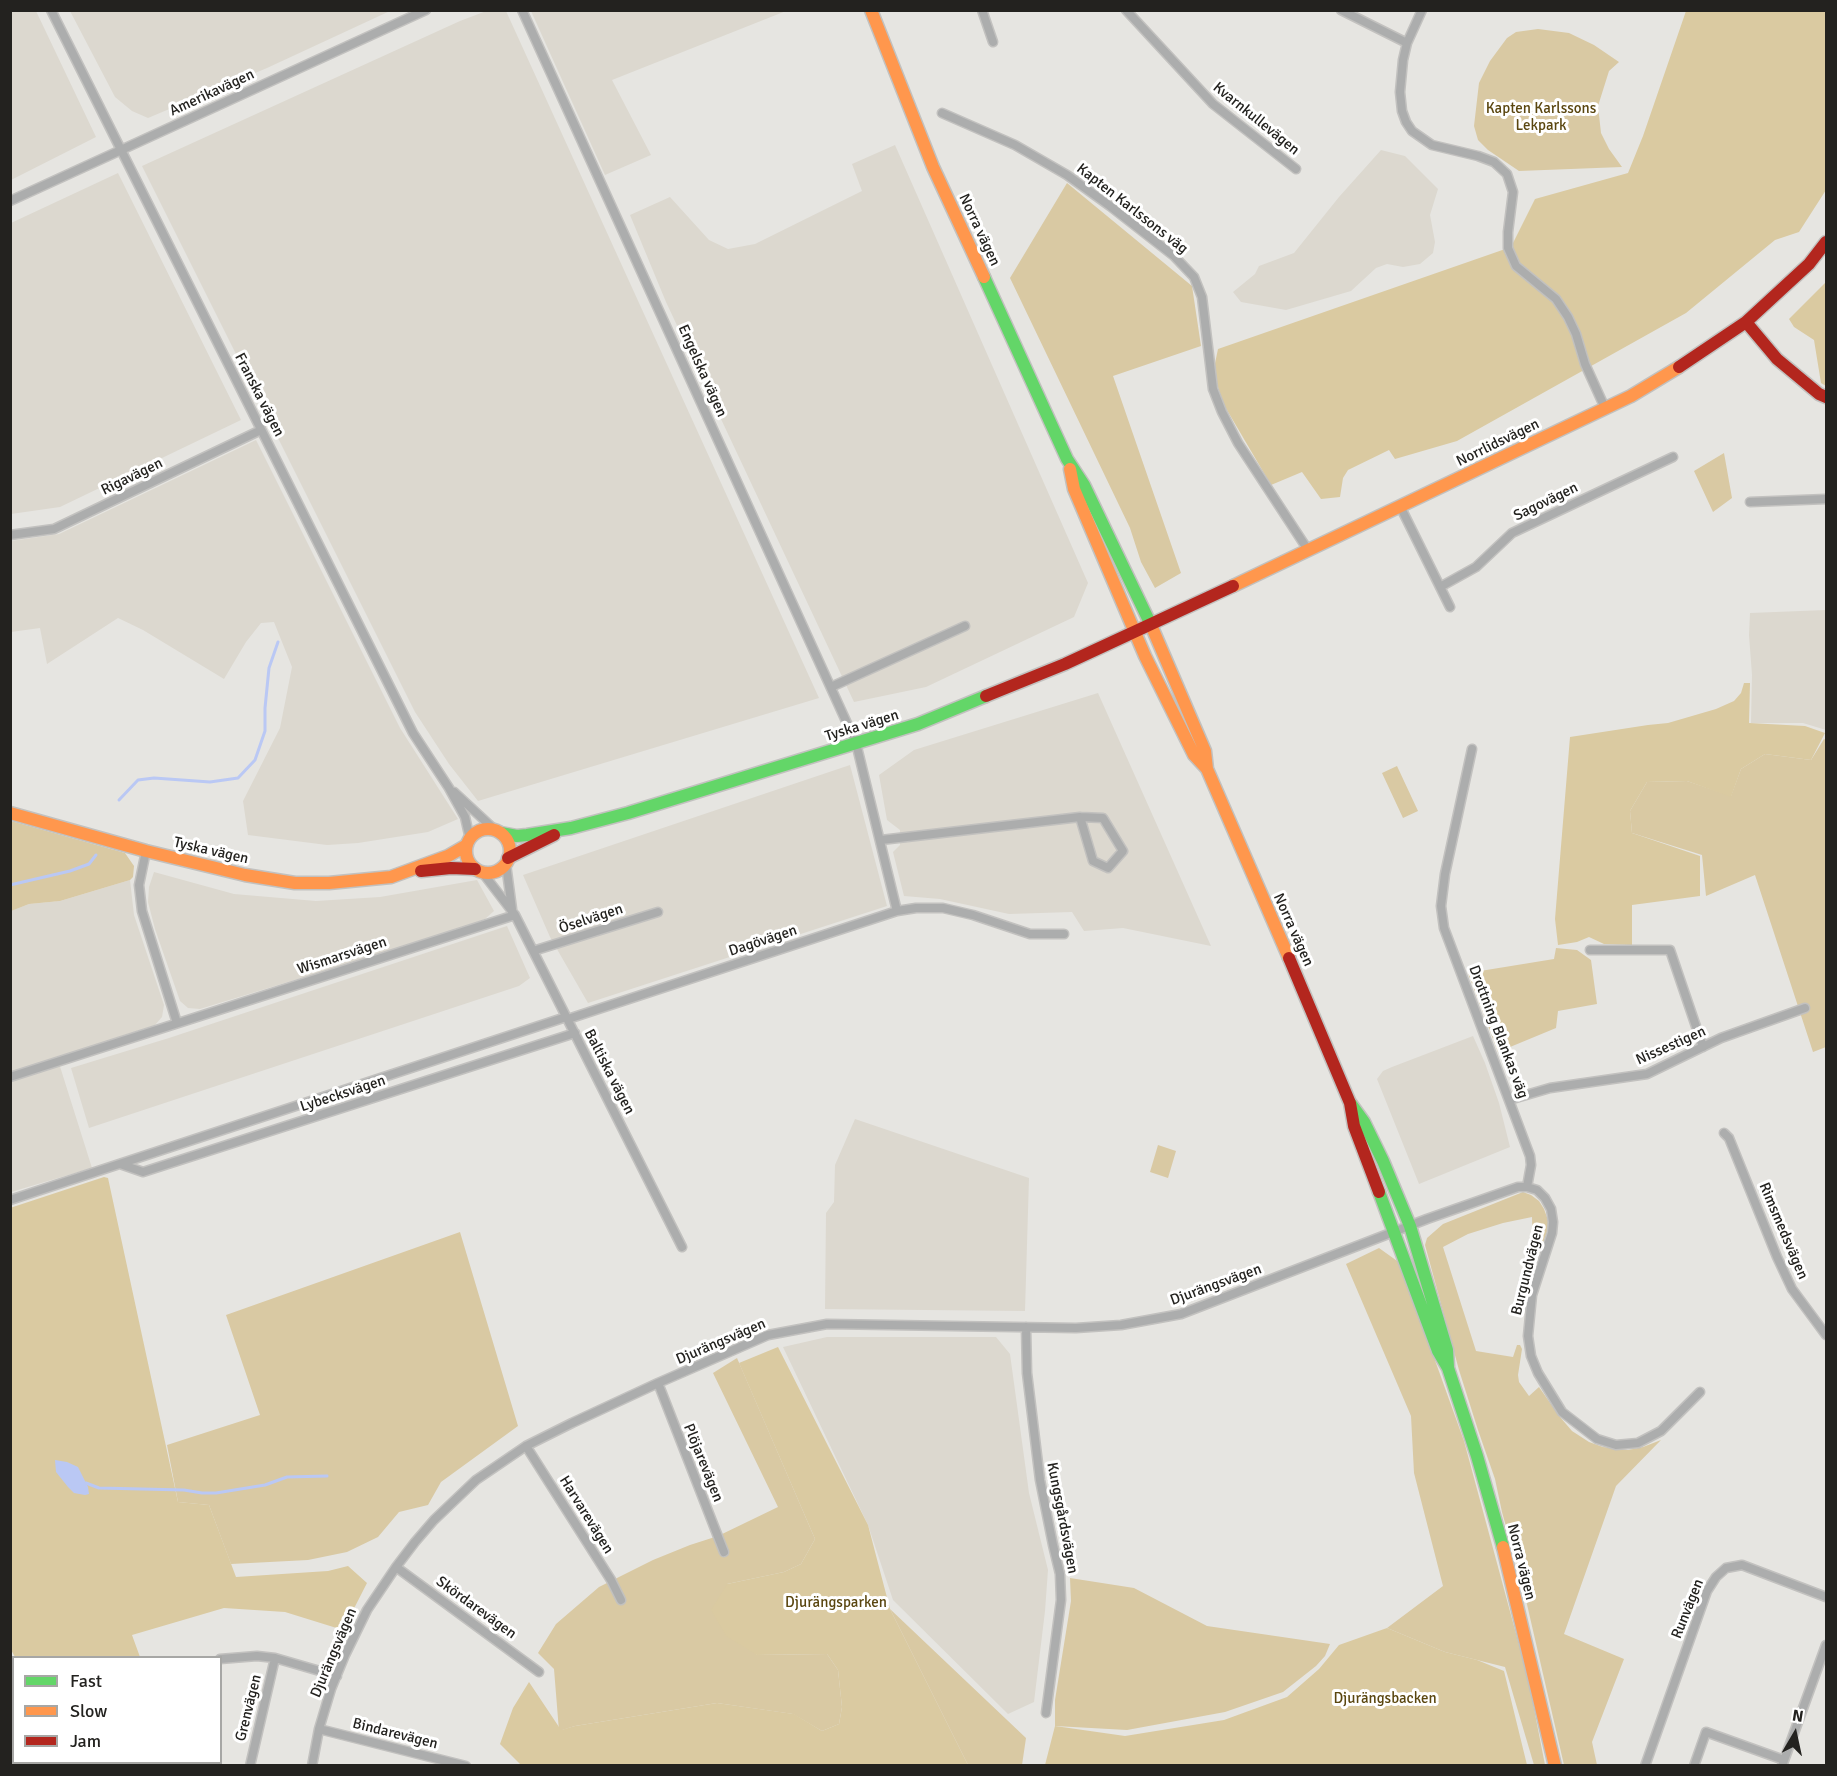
<!DOCTYPE html>
<html>
<head>
<meta charset="utf-8">
<style>
	body { margin:0 }
	#map { position:relative; width:1837px; height:1776px; overflow:hidden; background:#e6e5e1; font-family:Signika,sans-serif }
	canvas { display:block }
	.frame { position:absolute; inset:0; border:12px solid #23221f; pointer-events:none }
	.legend { position:absolute; left:12px; top:1656px; width:210px; height:108px; box-sizing:border-box; background:#fff; border:2px solid #a7a7a5; margin:0; padding:8px 10px; list-style:none; font-size:18px; color:#23221f }
	.legend li { display:flex; align-items:center; gap:12px; height:30px }
	.legend b { width:30px; border:2px solid #a7a7a5 }
	.north { position:absolute; left:1765px; top:1704px; width:60px; height:60px; -webkit-text-stroke:4px #fff; paint-order:stroke; rotate:9deg; font-size:16px; font-weight:700; line-height:24px; text-align:center; color:#23221f }
	.north::after { content:''; display:block; margin:auto; width:21px; height:27px; background:#23221f; clip-path:polygon(50% 0,100% 100%,50% 72%,0 100%) }
</style>
</head>
<body>
<div id="map">
<canvas width="1837" height="1776"></canvas>
<div class="frame"></div>
<ul class="legend">
<li><b style="height:8px;background:#63d668"></b>Fast</li>
<li><b style="height:8px;background:#ff974d"></b>Slow</li>
<li><b style="height:8px;background:#b3261e"></b>Jam</li>
</ul>
<div class="north">N</div>
</div>
<script>
const ctx = document.querySelector('canvas').getContext('2d');
ctx.lineJoin = 'round';
function fill(path, color) {
  ctx.fillStyle = color;
  ctx.fill(path, 'evenodd');
}
function toPath(rows) {
  const path = new Path2D();
  for (const r of rows) {
    if (r.length === 3) {
      path.moveTo(r[0] + r[2], r[1]);
      path.arc(r[0], r[1], r[2], 0, 2 * Math.PI);
      continue;
    }
    path.moveTo(r[0], r[1]);
    for (let i = 2; i < r.length; i += 2) path.lineTo(r[i], r[i + 1]);
  }
  return path;
}
function strokePath(path, color, width, dash) {
  ctx.strokeStyle = color;
  ctx.lineWidth = width;
  ctx.lineCap = dash ? 'butt' : 'round';
  ctx.setLineDash(dash || []);
  ctx.stroke(path);
}
function write(font, color, halo, rows, align = 'center') {
  ctx.font = font + ' Signika,sans-serif';
  ctx.lineWidth = 6;
  ctx.setLineDash([]);
  ctx.textBaseline = 'middle';
  ctx.strokeStyle = halo;
  ctx.fillStyle = color;
  for (const [text, x, y, turn = 0] of rows) {
    ctx.save();
    ctx.translate(x, y);
    ctx.rotate((+turn || 0) * Math.PI / 180);
    ctx.textAlign = isNaN(turn) ? turn : align;
    if (halo) ctx.strokeText(text, 0, 0);
    ctx.fillText(text, 0, 0);
    ctx.restore();
  }
}
fill(toPath([
	[11,10,36,11,96,137,11,180],
	[489,10,506,11,819,698,478,801,449,764,415,712,142,166,460,21],
	[70,11,390,11,267,68,148,118,132,111,115,97],
	[531,11,786,11,612,80,651,155,605,175],
	[895,145,1088,583,1074,617,926,687,854,702,666,302,630,215,670,197,709,240,728,249,755,244,862,191,852,164],
	[1381,150,1405,156,1438,189,1430,215,1435,242,1433,253,1420,264,1403,267,1387,264,1376,268,1351,291,1286,310,1241,302,1233,292,1255,274,1259,266,1294,253,1339,197],
	[118,173,241,420,60,507,11,514,11,223],
	[256,440,400,728,458,819,428,832,358,843,327,845,248,835,243,801,280,728,292,667,274,622,261,623,246,642,224,679,143,630,118,618,47,664,40,628,11,632,11,541,59,534],
	[1826,610,1826,730,1803,723,1751,723,1752,675,1749,635,1750,613],
	[1098,693,1211,946,1123,928,1084,931,1072,912,1009,914,940,899,904,896,893,852,900,845,900,830,887,820,879,775,914,750],
	[850,765,887,906,588,1003,550,937,523,875],
	[154,872,234,894,316,901,380,897,477,880,494,911,485,919,438,936,200,1009,188,1008,180,1001,155,929,148,902,149,887],
	[130,880,134,915,164,1005,162,1017,155,1025,57,1057,92,1168,11,1192,10,911,29,904,60,901],
	[507,926,530,978,519,986,89,1128,71,1068,169,1038],
	[1473,1036,1485,1063,1499,1103,1510,1147,1419,1184,1377,1079,1383,1071,1392,1067],
	[855,1119,1029,1178,1025,1311,825,1309,826,1213,834,1202,835,1165],
	[827,1337,996,1337,1010,1354,1029,1493,1048,1570,1045,1611,1034,1702,1008,1714,893,1600,868,1525,783,1347]
]), '#dcd8cf');
fill(toPath([
	[1538,29,1569,33,1594,45,1619,62,1609,71,1598,106,1601,133,1609,149,1622,167,1519,171,1488,150,1478,140,1474,126,1479,83,1490,61,1507,38,1516,32],
	[1067,183,1192,286,1201,346,1113,376,1181,573,1155,588,1141,562,1130,528,1010,278],
	[1724,453,1732,498,1713,512,1694,471],
	[1824,739,1826,740,1826,1047,1813,1052,1755,875,1706,896,1702,855,1632,833,1630,811,1647,782,1687,781,1731,796,1741,769,1765,754,1811,760],
	[1397,766,1418,811,1403,818,1382,773],
	[11,821,125,853,134,866,133,877,130,880,60,901,29,904,11,911],
	[1556,948,1577,950,1591,960,1597,1004,1558,1011,1556,1028,1498,1052,1468,973,1554,959],
	[1158,1145,1176,1151,1168,1178,1150,1172],
	[1523,1192,1531,1195,1539,1201,1544,1209,1548,1220,1548,1229,1539,1254,1535,1255,1533,1251,1532,1217,1503,1223,1468,1234,1443,1247,1476,1351,1513,1357,1517,1345,1520,1345,1522,1349,1518,1375,1519,1382,1529,1396,1539,1387,1560,1417,1572,1431,1589,1442,1603,1447,1628,1450,1643,1447,1661,1440,1616,1486,1564,1634,1624,1659,1592,1742,1597,1765,1564,1765,1523,1587,1502,1512,1495,1479,1478,1430,1459,1370,1425,1245,1427,1238,1443,1224],
	[460,1232,518,1426,441,1482,428,1505,399,1512,378,1537,347,1552,308,1560,231,1564,209,1505,178,1502,167,1445,260,1415,226,1315],
	[1379,1248,1400,1263,1464,1441,1528,1678,1545,1765,1534,1765,1505,1667,1445,1652,1387,1628,1443,1586,1414,1473,1411,1416,1346,1264],
	[737,1358,815,1539,801,1564,784,1572,727,1584,757,1655,827,1654,838,1670,842,1707,839,1724,822,1731,793,1714,717,1703,575,1726,559,1731,554,1669,538,1653,556,1624,599,1587,653,1560,690,1545,718,1536,778,1507,713,1373],
	[1070,1578,1134,1588,1207,1626,1330,1644,1325,1656,1316,1666,1283,1692,1225,1712,1127,1730,1055,1726,1055,1700,1071,1601],
	[890,1609,1026,1738,1022,1765,968,1765]
]), '#d9c9a3');
fill(toPath([
	[1686,11,1826,11,1826,190,1799,232,1775,240,1686,313,1457,441,1395,459,1389,450,1348,470,1343,478,1340,497,1321,499,1302,472,1271,485,1224,405,1213,373,1218,349,1511,247,1535,199,1628,173,1643,136],
	[1826,282,1826,386,1821,383,1814,340,1794,327,1789,319],
	[1744,683,1750,683,1749,723,1805,726,1825,733,1811,760,1765,754,1741,769,1731,797,1687,781,1647,782,1630,811,1632,833,1700,856,1700,896,1632,905,1632,945,1604,944,1589,937,1577,942,1558,945,1555,919,1570,737,1648,725,1668,723,1716,709,1734,701,1741,693],
	[104,1177,108,1178,178,1502,209,1505,236,1577,328,1571,348,1566,367,1583,343,1630,285,1612,224,1608,132,1635,140,1657,15,1657,10,1648,10,1208],
	[778,1347,868,1525,890,1609,968,1765,521,1765,500,1744,513,1708,529,1682,561,1730,575,1726,717,1703,794,1714,822,1731,839,1724,842,1707,838,1670,827,1654,757,1655,726,1636,711,1610,727,1584,784,1572,801,1564,815,1539,739,1363],
	[1387,1628,1445,1652,1477,1660,1504,1671,1527,1765,1045,1765,1055,1726,1125,1736,1224,1720,1287,1697,1319,1669,1339,1645]
]), '#dacaa1');
fill(toPath([
	[55,1460,67,1462,78,1467,88,1487,89,1494,85,1495,74,1493,68,1487,56,1472]
]), '#bac8f4');
strokePath(toPath([
	[119,800,138,780,154,778,210,782,238,778,255,760,265,731,265,708,269,668,278,642],
	[10,885,70,871,89,864,96,855],
	[86,1483,99,1488,184,1490,202,1493,216,1493,265,1485,287,1477,327,1476]
]), '#bac8f4', 3);
const street = toPath([
	[51,10,413,733,449,788,465,817,470,839],
	[522,10,856,743,897,911],
	[982,10,993,42],
	[1126,10,1213,104,1296,169],
	[1341,10,1407,43],
	[1422,10,1407,43,1403,60,1400,92,1402,111,1406,122,1412,131,1432,145,1478,156,1494,162,1507,174,1513,192,1508,232,1508,248,1516,266,1556,299,1568,317,1576,334,1585,364,1605,408],
	[942,113,1015,145,1067,175,1110,206,1174,256,1194,277,1202,297,1213,389,1222,412,1238,443,1308,550],
	[10,201,426,10],
	[1750,502,1826,499],
	[1400,506,1450,607],
	[10,535,54,529,261,430],
	[1440,587,1476,567,1512,533,1673,457],
	[831,687,965,626],
	[1472,749,1445,874,1441,906,1444,928,1530,1156,1531,1165,1527,1187],
	[454,792,495,830],
	[881,840,1080,817,1093,861,1108,868,1123,851,1103,818,1080,817],
	[146,851,139,885,142,911,177,1023],
	[506,864,512,909],
	[482,872,515,915,682,1247],
	[1590,950,1670,950,1703,1047],
	[533,951,658,912],
	[568,1019,897,911,916,908,943,908,973,915,1030,934,1064,934],
	[10,1077,515,915],
	[1509,1100,1550,1088,1647,1074,1721,1038,1805,1008],
	[1724,1133,1729,1138,1777,1257,1792,1289,1826,1335],
	[120,1164,143,1172,575,1033],
	[10,1200,566,1017],
	[1026,1327,1027,1373,1040,1480,1053,1545,1060,1574,1061,1600,1046,1713],
	[658,1383,724,1552],
	[526,1446,611,1580,621,1600],
	[396,1567,539,1672],
	[220,1659,257,1656,275,1658,337,1676],
	[319,1729,466,1766],
	[194,1762,196,1766],
	[250,1766,275,1658],
	[312,1766,319,1729,331,1689,345,1655,367,1610,396,1567,415,1542,434,1520,476,1480,526,1446,572,1423,658,1383,768,1335,827,1324,1076,1328,1121,1325,1181,1314,1427,1219,1518,1187,1527,1187,1537,1190,1545,1198,1551,1209,1553,1222,1552,1233,1532,1295,1528,1336,1531,1356,1538,1373,1562,1412,1597,1439,1616,1445,1638,1443,1661,1431,1700,1392],
	[1645,1766,1707,1591,1716,1577,1726,1568,1742,1565,1826,1597],
	[1694,1766,1706,1732,1784,1760],
	[1782,1766,1826,1645]
]);
const fast = toPath([
	[984,277,1067,459,1084,485,1151,625],
	[501,833,517,836,527,835,571,828,628,813,918,724,986,696],
	[1351,1104,1364,1122,1383,1161,1410,1226,1447,1350,1448,1367],
	[1379,1192,1438,1351,1448,1368,1477,1456,1503,1547],
	[58,1762,59,1766]
]);
const slow = toPath([
	[871,10,933,167,984,277],
	[1070,469,1074,489,1145,656,1194,755,1207,769],
	[1233,586,1631,396,1679,367],
	[1151,625,1205,751,1207,769,1289,958],
	[10,813,146,851,245,875,295,883,329,883,391,877,448,856,467,845],
	[488,851,22],
	[1503,1547,1555,1766],
	[10,1718,14,1724]
]);
const jam = toPath([
	[1746,322,1777,359,1819,394,1826,397],
	[1679,367,1746,322,1809,264,1826,242],
	[986,696,1065,664,1233,586],
	[508,858,554,835],
	[421,871,451,868,475,869],
	[1289,958,1350,1103,1354,1126,1379,1192],
	[10,1672,14,1678],
	[34,1762,35,1766]
]);
strokePath(street, '#c2c1bf', 11);
strokePath(fast, '#c2c1bf', 15);
strokePath(slow, '#c2c1bf', 15);
strokePath(jam, '#c2c1bf', 15);
strokePath(street, '#acadad', 8);
strokePath(fast, '#63d668', 12);
strokePath(slow, '#ff974d', 12);
strokePath(jam, '#b3261e', 12);
write('15px', '#23221f', '#fff', [
	["Amerikavägen",212,93,-25],
	["Kvarnkullevägen",1256,119,39],
	["Kapten Karlssons väg",1132,209,38],
	["Norra vägen",979,230,65],
	["Engelska vägen",702,371,66],
	["Franska vägen",259,395,63],
	["Norrlidsvägen",1498,443,-26],
	["Rigavägen",132,477,-26],
	["Sagovägen",1546,502,-26],
	["Tyska vägen",862,726,-17],
	["Tyska vägen",211,851,13],
	["Öselvägen",591,919,-18],
	["Norra vägen",1293,930,66],
	["Dagövägen",763,941,-18],
	["Wismarsvägen",342,956,-18],
	["Drottning Blankas väg",1498,1032,69],
	["Nissestigen",1671,1046,-24],
	["Baltiska vägen",609,1072,63],
	["Lybecksvägen",343,1094,-18],
	["Rimsmedsvägen",1783,1231,67],
	["Burgundvägen",1528,1270,-76],
	["Djurängsvägen",1216,1285,-20],
	["Djurängsvägen",721,1342,-23],
	["Plöjarevägen",703,1463,68],
	["Harvarevägen",586,1515,58],
	["Kungsgårdsvägen",1062,1518,79],
	["Norra vägen",1521,1562,76],
	["Skördarevägen",476,1608,36],
	["Runvägen",1688,1609,-68],
	["Djurängsvägen",334,1653,-67],
	["Grenvägen",249,1708,-76],
	["Bindarevägen",395,1734,14]
]);
write('15px', '#5a460f', '#fff', [
	["Kapten Karlssons",1541,109],
	["Lekpark",1541,126],
	["Djurängsparken",836,1603],
	["Djurängsbacken",1385,1699]
]);
</script>
</body>
</html>
